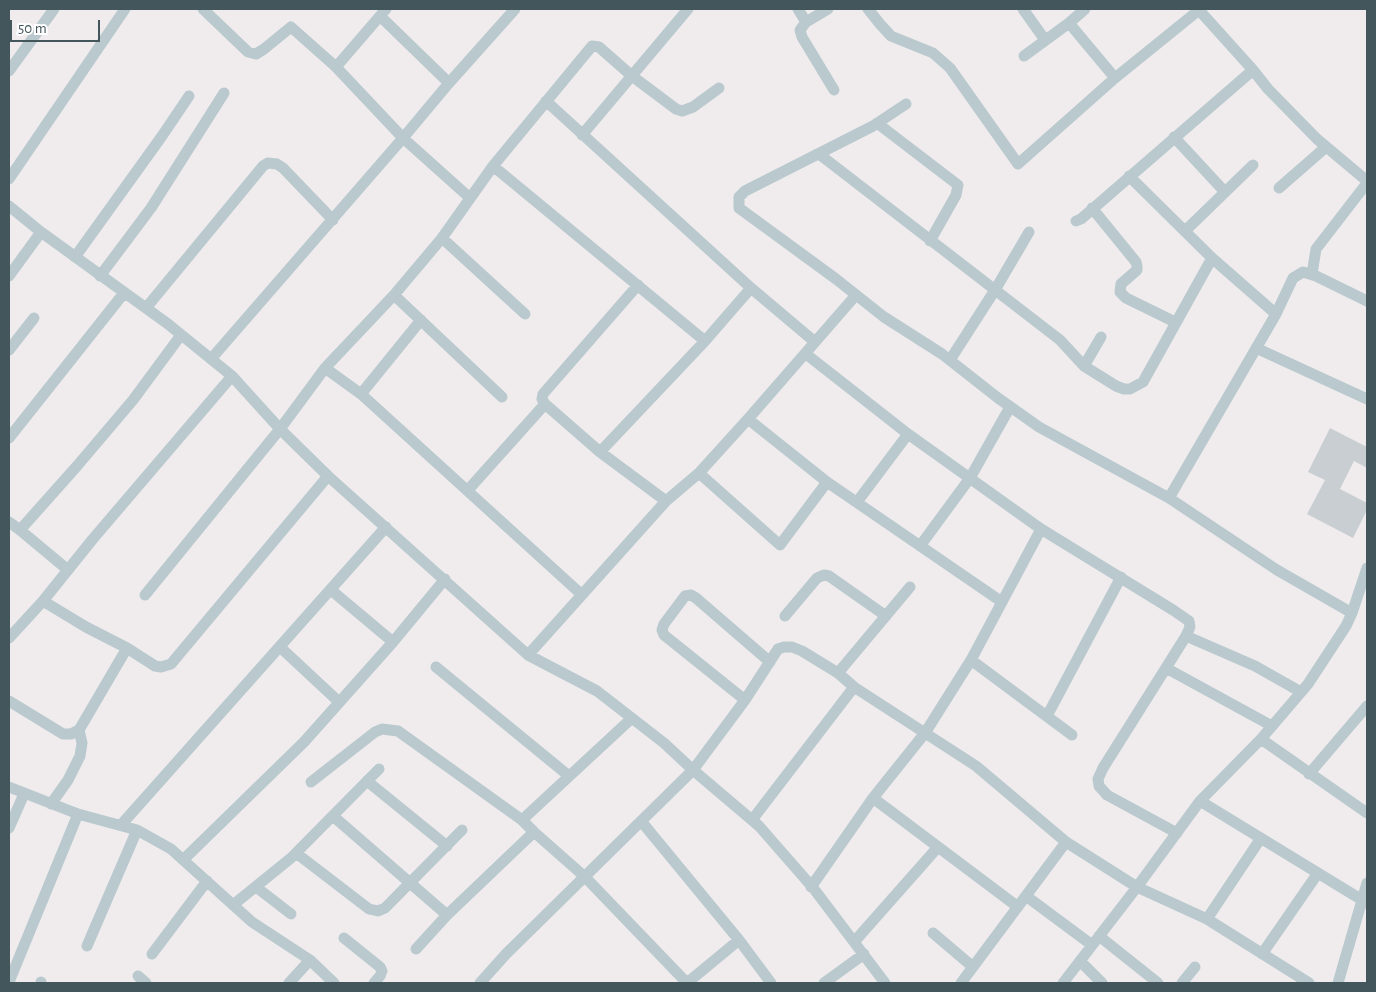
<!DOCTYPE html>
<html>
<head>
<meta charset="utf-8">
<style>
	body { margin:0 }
	#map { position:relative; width:1376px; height:992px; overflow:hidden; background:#f0eced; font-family:"Alegreya Sans",sans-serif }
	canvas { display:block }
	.frame { position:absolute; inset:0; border:10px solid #43565c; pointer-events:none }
	.scale { position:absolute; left:10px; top:20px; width:90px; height:22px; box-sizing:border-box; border:2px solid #43565c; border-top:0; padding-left:6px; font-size:15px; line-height:18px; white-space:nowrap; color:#43565c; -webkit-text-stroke:4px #fff; paint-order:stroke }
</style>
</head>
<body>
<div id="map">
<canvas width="1376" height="992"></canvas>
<div class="frame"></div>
<div class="scale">50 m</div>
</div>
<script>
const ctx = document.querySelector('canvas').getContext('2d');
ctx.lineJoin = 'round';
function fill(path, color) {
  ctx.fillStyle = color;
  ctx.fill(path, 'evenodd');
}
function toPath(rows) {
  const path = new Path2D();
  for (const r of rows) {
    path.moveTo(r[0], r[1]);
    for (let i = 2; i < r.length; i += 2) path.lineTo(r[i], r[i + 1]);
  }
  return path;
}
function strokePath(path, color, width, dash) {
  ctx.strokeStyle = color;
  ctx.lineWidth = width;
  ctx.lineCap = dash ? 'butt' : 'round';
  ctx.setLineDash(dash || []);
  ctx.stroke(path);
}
fill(toPath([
	[1330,428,1367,447,1367,468,1354,461,1340,489,1367,503,1367,510,1353,538,1307,514,1325,480,1308,472]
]), '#c8ced2');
strokePath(toPath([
	[203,9,248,52,256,54,264,49,291,27,336,67,403,138,470,198],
	[798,9,806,22],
	[828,9,806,22,800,30,802,37,834,90],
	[868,9,880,24,891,36,933,53,950,68,1018,164,1115,78,1199,10,1253,70,1268,89,1317,139,1367,181],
	[1023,9,1045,40],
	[380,16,449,83],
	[1069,23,1115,78],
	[1024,56,1069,23,1085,9],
	[336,67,386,9],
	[9,71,54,9],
	[546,101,751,288,815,342],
	[906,104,873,126,745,191,739,197,739,208,836,279,884,317,942,354,998,398,1039,427,1169,498,1277,570,1352,613],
	[877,123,958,185,956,195,930,241],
	[582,135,688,9],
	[1174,137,1225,192],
	[819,154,1060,340,1084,366,1116,386,1124,389,1130,389,1143,382,1212,258],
	[493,166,705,341,751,288],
	[1129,176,1212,258,1276,314,1293,278,1303,272,1316,276,1367,301],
	[9,179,125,9],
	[1279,188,1326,147],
	[9,206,41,232,168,324,232,376,280,429,328,476,528,655,597,691,664,743,693,770,506,954,480,983],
	[1092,208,1136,262,1137,266,1137,270,1121,284,1120,292,1126,298,1175,322],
	[1076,221,1081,219,1253,70],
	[1185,231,1253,165],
	[442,238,525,314],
	[75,257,162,136,189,96],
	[1312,274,1316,249,1367,183],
	[9,276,41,232],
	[100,276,151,208,224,93],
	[638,285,543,394,542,399,545,404,600,452,705,341],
	[394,295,502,397],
	[146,308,263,166,268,163,277,164,283,168,333,220],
	[1256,348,1367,399],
	[9,350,34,318],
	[806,354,908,434,1041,529,1173,610,1189,621,1190,627,1186,636,1255,666,1301,692],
	[211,359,403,138,449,83,515,9],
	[950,360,995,290,1029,232],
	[1084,366,1101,337],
	[361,394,421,320],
	[748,419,827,482],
	[9,438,124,293],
	[600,452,666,501],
	[699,473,780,545,827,482,1002,602,971,660,925,733,873,798,1018,907],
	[468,490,545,404],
	[1169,498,1276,314],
	[857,502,908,434],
	[9,522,20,530,77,466,133,400,181,335],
	[20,530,68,570],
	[920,546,970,478,1010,407],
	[331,590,393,642],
	[581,594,361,394,325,368,394,295,442,238,493,166,592,46,599,47,632,76,676,109,682,111,693,107,719,88],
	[145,595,280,429,325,368],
	[1002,602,1041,529],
	[785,616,817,578,824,575,829,576,886,616],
	[9,638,43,601,92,540,232,376],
	[280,647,339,702],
	[127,648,155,666,161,667,171,664,328,476],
	[528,655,666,501,699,473,748,419,856,295],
	[971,660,1072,735],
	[436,667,569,776],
	[1166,668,1272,726],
	[838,673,910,587],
	[745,700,664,635,662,630,664,624,685,596,691,595,696,598,770,662],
	[9,701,63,734,71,734,79,730,127,648,86,627,43,601],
	[1047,716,1121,577],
	[1261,739,1308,684,1346,626,1352,613,1367,568],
	[1309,774,1367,706],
	[367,781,447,846],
	[311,782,375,732,382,729,398,731,522,820,534,832,585,877,687,983],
	[9,787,78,814,137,830,171,849,252,922,310,960,334,983],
	[1200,801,1261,739,1367,813],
	[51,804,68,780,80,756,82,743,79,730],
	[333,816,447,915],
	[522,820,632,718],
	[752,820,854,687],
	[641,821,739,940,771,983],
	[121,825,386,527],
	[9,828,24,794],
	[1177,833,1107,795,1099,786,1098,779,1103,768,1186,636],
	[296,853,369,909,378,911,385,908,462,830],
	[183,860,304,742,393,642,445,579],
	[256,887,291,914],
	[811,887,873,798],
	[1026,896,1092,945],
	[233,905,291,858,379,769],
	[1207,919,1261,838],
	[933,933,973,967],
	[1099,936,1158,983],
	[344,938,380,967,382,971,380,976,374,983],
	[854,942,938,847],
	[87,946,137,830],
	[416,949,447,915,534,832],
	[152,954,207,881],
	[1262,954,1318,873],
	[1080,961,1102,983],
	[138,976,146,983],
	[9,982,78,814],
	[41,983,41,982],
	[289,983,310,960],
	[687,983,739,940],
	[824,983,864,954],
	[885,983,814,889,759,826,693,770,745,700,778,649,784,647,792,647,802,651,838,673,854,687,976,766,1066,842,1137,887,1063,983],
	[961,983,1066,842],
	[1182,983,1195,967],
	[1309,983,1207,919,1137,887,1200,801,1367,903],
	[1338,983,1367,883]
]), '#b9c9ce', 11);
</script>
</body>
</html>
